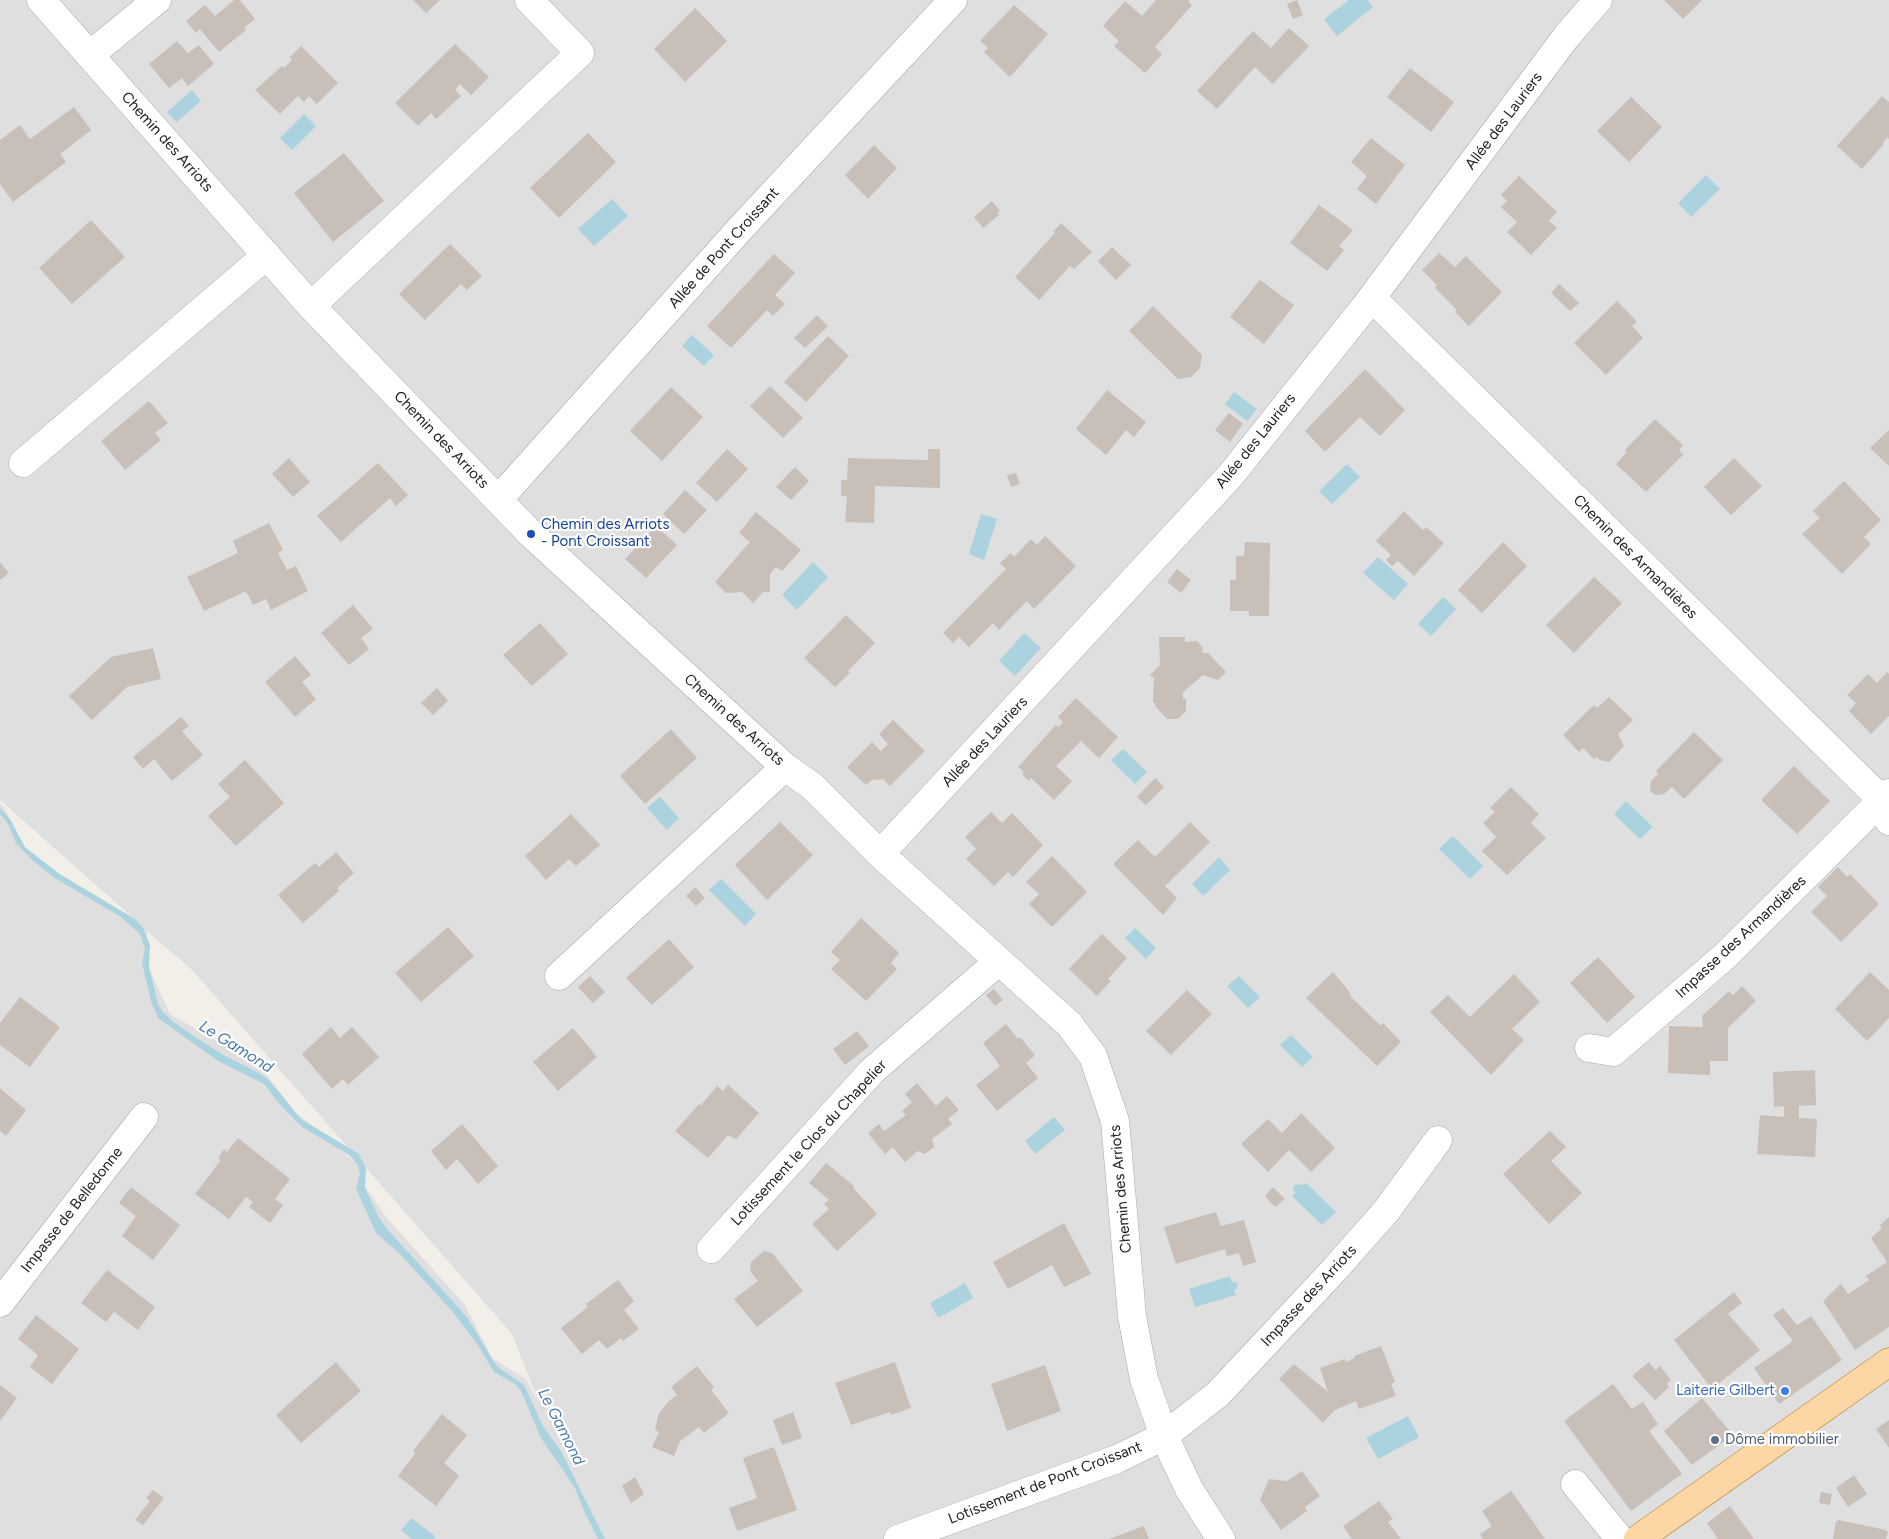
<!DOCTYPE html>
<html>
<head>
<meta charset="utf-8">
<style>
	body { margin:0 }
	canvas { display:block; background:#f2efe9 }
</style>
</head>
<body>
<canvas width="1889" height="1539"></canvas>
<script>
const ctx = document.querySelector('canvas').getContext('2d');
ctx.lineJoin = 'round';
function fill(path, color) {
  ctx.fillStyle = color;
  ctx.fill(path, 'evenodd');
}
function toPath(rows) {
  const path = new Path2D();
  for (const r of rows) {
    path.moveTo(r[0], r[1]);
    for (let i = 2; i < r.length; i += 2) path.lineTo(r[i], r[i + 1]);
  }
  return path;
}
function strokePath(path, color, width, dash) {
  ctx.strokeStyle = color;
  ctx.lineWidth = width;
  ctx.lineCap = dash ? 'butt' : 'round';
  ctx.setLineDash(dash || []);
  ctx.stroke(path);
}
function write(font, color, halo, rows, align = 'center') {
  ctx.font = font + ' Figtree,sans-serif';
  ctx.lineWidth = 4.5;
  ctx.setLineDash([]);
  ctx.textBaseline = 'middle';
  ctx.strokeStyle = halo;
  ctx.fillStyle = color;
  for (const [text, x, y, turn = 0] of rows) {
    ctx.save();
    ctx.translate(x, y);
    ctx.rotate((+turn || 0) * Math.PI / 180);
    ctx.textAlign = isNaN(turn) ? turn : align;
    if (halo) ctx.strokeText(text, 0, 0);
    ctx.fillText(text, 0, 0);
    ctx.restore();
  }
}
fill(toPath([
	[0,0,1889,0,1889,1539,0,1539,0,804,5,808,19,844,76,886,132,917,0,800],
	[147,931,192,970,512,1334,540,1405,526,1379,492,1358,465,1305,386,1217,361,1180,359,1165,296,1113,260,1066,170,1014,145,960]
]), '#e0dfdf');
fill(toPath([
	[1349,0,1368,0,1373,7,1337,36,1324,19],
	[192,90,201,101,177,122,167,112],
	[304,114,316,126,292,150,280,138],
	[1706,175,1720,189,1691,217,1678,203],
	[612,199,628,216,594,246,578,229],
	[692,335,714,355,704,366,682,346],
	[1234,392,1257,409,1247,421,1225,404],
	[1347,464,1360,477,1332,504,1319,491],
	[981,514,997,519,984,560,969,554],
	[1378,557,1408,584,1394,600,1363,573],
	[813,562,828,577,797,610,782,595],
	[1443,597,1456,609,1431,636,1418,624],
	[1024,633,1041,648,1015,676,999,661],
	[1123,749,1147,772,1135,784,1111,760],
	[660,797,679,818,667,830,647,808],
	[1626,801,1653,827,1640,839,1614,814],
	[0,808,10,819,25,847,58,873,135,919,143,928,150,945,149,967,158,1004,163,1012,172,1021,197,1038,225,1056,259,1073,268,1079,301,1119,359,1154,366,1168,365,1188,378,1216,388,1230,467,1317,494,1362,499,1368,524,1385,543,1426,562,1453,605,1539,598,1539,584,1511,575,1488,541,1438,521,1391,515,1384,494,1372,478,1345,452,1311,399,1253,376,1233,356,1188,360,1174,358,1165,349,1155,302,1127,282,1107,264,1084,218,1061,158,1018,151,1001,142,963,145,949,140,934,121,917,53,877,31,859,16,843,7,822,0,814],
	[1453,836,1483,866,1470,879,1439,849],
	[1219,857,1230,870,1203,896,1192,884],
	[721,879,756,914,745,926,709,890],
	[1135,928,1156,948,1146,959,1125,938],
	[1239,976,1260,997,1248,1008,1227,986],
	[1291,1035,1313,1057,1302,1067,1280,1045],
	[1054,1117,1065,1130,1035,1154,1025,1141],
	[1306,1183,1336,1212,1322,1225,1292,1196,1295,1193,1293,1189,1294,1186,1298,1184,1303,1185],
	[1230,1276,1231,1281,1237,1283,1237,1288,1234,1291,1236,1295,1195,1307,1189,1289],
	[965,1283,973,1298,938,1318,930,1303],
	[1408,1416,1419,1437,1378,1459,1366,1438],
	[411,1518,436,1537,434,1539,412,1539,401,1530]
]), '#aad3df');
fill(toPath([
	[234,0,240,0,255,19,244,28,246,30,219,52,200,29,196,33,186,21,205,5,215,16],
	[413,0,440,0,426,13],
	[1156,0,1190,0,1188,1,1192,5,1155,47,1162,54,1145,73,1114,46,1119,41,1103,26,1125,1,1142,16],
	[1297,0,1303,15,1293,19,1287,4],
	[1664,0,1702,0,1683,19],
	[1014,5,1048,34,1010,77,984,52,988,48,980,41],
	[695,8,727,41,685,82,654,49],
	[1289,28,1309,46,1273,84,1255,67,1217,109,1197,91,1253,31,1271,48],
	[177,41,188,53,199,45,214,64,188,86,182,78,169,88,149,64],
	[455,44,489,77,471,95,460,84,455,90,461,96,436,119,431,113,418,126,395,103],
	[301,46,338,83,317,104,309,96,304,102,298,96,280,114,255,90,282,66,284,68,292,60,290,57],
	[1410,68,1454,102,1431,132,1387,97],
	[1882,96,1889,102,1889,139,1887,137,1883,143,1884,144,1862,169,1837,146],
	[1631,97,1662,127,1629,162,1597,131],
	[74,107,91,130,60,154,66,162,13,202,0,184,0,140,20,125,30,139],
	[588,133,616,162,559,218,530,188],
	[1371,138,1405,165,1376,204,1357,189,1367,176,1351,162],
	[874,145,897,168,868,199,845,175],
	[344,153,384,201,333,242,294,193],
	[1519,176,1557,212,1549,221,1557,228,1531,255,1507,232,1517,222,1501,207,1507,201,1501,195],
	[992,201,1000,211,997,213,999,215,983,228,974,217],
	[1319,205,1353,230,1339,246,1344,250,1327,271,1290,243],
	[91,220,125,257,72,304,39,268],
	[1061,223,1092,252,1074,269,1070,266,1039,300,1015,277,1055,233,1053,232],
	[450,244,482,276,467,290,461,284,425,320,399,294],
	[1112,247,1131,265,1116,280,1098,261],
	[1439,253,1455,267,1466,256,1502,292,1469,326,1455,312,1457,310,1435,288,1437,285,1422,270],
	[774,254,795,273,775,295,785,304,773,316,767,310,731,348,707,326],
	[1260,280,1294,305,1264,344,1230,317],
	[1559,284,1579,303,1570,311,1551,293],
	[1617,301,1637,322,1632,326,1643,338,1606,375,1574,343],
	[1153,306,1202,355,1200,368,1191,377,1178,379,1129,331],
	[817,315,828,326,805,348,794,338],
	[828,336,849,356,818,389,812,385,818,390,806,402,784,382],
	[1365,369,1405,410,1380,436,1360,417,1325,452,1305,431],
	[770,386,803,418,783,438,750,406],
	[671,387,703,417,662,461,630,431],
	[1107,390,1146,422,1134,437,1126,430,1106,455,1076,429],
	[149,401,168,423,155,433,161,440,125,470,101,441],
	[1229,413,1243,424,1230,442,1215,430],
	[1655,419,1683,445,1679,450,1683,455,1646,492,1616,464,1627,452,1625,450],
	[1889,430,1889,466,1870,448],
	[727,449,748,469,717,502,696,483],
	[928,449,940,449,940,488,875,486,874,523,845,522,847,496,841,496,841,480,847,480,848,458,928,460],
	[289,458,310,482,293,497,272,474],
	[1734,458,1762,486,1731,515,1704,487],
	[378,463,408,495,396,506,390,498,341,542,317,516],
	[795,467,809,481,791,500,776,487],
	[1016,473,1020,484,1011,487,1007,475],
	[1844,481,1881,520,1864,537,1871,544,1842,574,1802,534,1820,518,1813,511],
	[685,490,707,510,684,534,663,514],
	[1404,511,1423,530,1426,527,1444,543,1414,576,1398,561,1392,566,1386,560,1391,555,1376,541],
	[756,512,801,550,782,571,776,567,770,574,770,592,763,592,753,603,742,592,726,593,715,582,750,542,739,533],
	[269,523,283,550,278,553,287,570,296,566,308,591,271,610,266,599,253,605,246,591,204,611,187,577,238,553,233,541],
	[656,526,677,545,646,578,625,559],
	[1045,536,1076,566,1034,609,1027,601,999,630,993,623,969,647,959,637,953,643,943,633,1006,569,1000,563,1011,553,1014,557,1031,539,1037,545],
	[1245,542,1270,543,1269,616,1249,616,1249,611,1230,611,1230,580,1236,580,1236,556,1244,556],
	[1503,542,1527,566,1482,613,1458,590],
	[0,562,9,573,0,580],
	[1177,569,1191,580,1181,593,1167,582],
	[1594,577,1622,603,1574,653,1546,625],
	[353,605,373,629,361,638,369,649,349,665,321,633],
	[846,615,875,643,848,671,850,673,835,687,804,658],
	[540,623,568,654,532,686,503,655],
	[1159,637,1185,637,1185,642,1197,641,1202,647,1203,653,1208,653,1226,672,1218,680,1203,675,1183,692,1183,699,1186,699,1186,711,1178,719,1167,719,1155,706,1156,703,1153,703,1154,678,1150,675,1160,665],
	[153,648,161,679,127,687,92,720,69,696,111,657],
	[295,656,311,675,302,682,316,699,295,717,265,682],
	[1887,672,1889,674,1889,716,1871,734,1849,711,1856,703,1847,695,1868,674,1877,683],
	[437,688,448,701,433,715,421,703],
	[1609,697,1633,720,1618,734,1624,746,1609,762,1600,760,1596,757,1594,759,1583,748,1579,752,1563,735,1594,705,1597,708],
	[1076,698,1118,737,1099,758,1081,741,1056,766,1072,781,1054,800,1031,778,1029,781,1022,774,1024,772,1018,767,1056,725,1058,727,1063,722,1058,717],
	[181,717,189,726,182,731,203,755,172,781,154,759,143,769,133,757],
	[893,720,925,751,890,786,883,779,872,780,866,785,847,767,872,742,881,751,888,744,879,734],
	[671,729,697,758,645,804,620,776],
	[1694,732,1723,760,1684,799,1672,787,1664,794,1656,795,1650,791,1651,781,1658,774,1656,771],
	[245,760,284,803,236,846,208,816,230,797,218,784],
	[1794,766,1830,801,1797,834,1761,800],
	[1155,778,1164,787,1146,805,1137,797],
	[1511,787,1539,814,1531,823,1546,838,1507,875,1482,851,1496,837,1483,823,1495,812,1490,808],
	[991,812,1002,823,1012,813,1043,845,1013,877,1008,872,994,886,966,859,976,849,965,837],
	[571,814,600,845,576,866,569,859,546,880,525,856],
	[780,822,813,855,767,900,735,865],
	[1190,822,1210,842,1165,886,1177,898,1163,915,1113,864,1138,840,1155,857],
	[336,852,354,873,337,888,339,891,303,923,278,895,315,863,319,867],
	[1052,856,1087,892,1052,927,1029,904,1039,894,1026,882],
	[1838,867,1847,877,1850,874,1879,904,1841,942,1811,912,1827,896,1818,887],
	[695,887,705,898,696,906,686,896],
	[861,918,899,953,891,963,897,969,866,1001,831,969,840,960,831,952],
	[448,927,474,956,421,1002,395,973],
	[1102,934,1127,958,1108,979,1111,981,1097,996,1069,969],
	[669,939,694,967,652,1005,626,978],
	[1598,957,1635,997,1607,1023,1570,983],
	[1333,972,1351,994,1350,996,1381,1026,1383,1023,1401,1042,1377,1066,1306,998],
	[1870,972,1889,990,1889,1018,1867,1041,1835,1009],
	[1514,974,1540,1002,1512,1029,1524,1040,1491,1075,1430,1012,1448,995,1470,1017],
	[590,976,605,992,593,1003,578,987],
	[1742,986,1756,1001,1728,1028,1728,1061,1710,1061,1710,1075,1668,1073,1669,1026,1703,1027,1702,1016,1729,991,1733,995],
	[994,989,1003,1000,995,1006,986,995],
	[1187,990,1212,1014,1171,1055,1146,1031],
	[20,997,60,1027,30,1067,0,1045,0,1023],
	[1006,1024,1018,1039,1020,1037,1035,1055,1026,1063,1038,1078,997,1111,976,1085,1000,1066,983,1043],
	[331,1027,340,1038,352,1027,379,1057,348,1085,343,1079,332,1089,302,1054],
	[573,1028,597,1057,558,1091,533,1062],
	[857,1031,869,1046,845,1065,833,1049],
	[1815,1070,1816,1105,1799,1106,1799,1118,1817,1119,1815,1157,1757,1154,1760,1115,1784,1117,1784,1106,1774,1107,1773,1072],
	[917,1083,936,1106,947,1096,959,1110,948,1119,952,1124,932,1139,934,1147,925,1154,918,1151,905,1162,893,1147,885,1154,868,1133,879,1124,884,1131,906,1115,902,1111,912,1102,905,1094],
	[728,1085,759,1113,736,1139,728,1135,708,1158,675,1131,699,1104,701,1105,717,1086,723,1091],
	[0,1088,26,1110,6,1136,0,1131],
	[1301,1113,1335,1148,1311,1172,1289,1150,1268,1172,1241,1144,1268,1119,1282,1133],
	[462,1124,498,1166,478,1184,457,1159,446,1170,431,1151],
	[1550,1131,1566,1147,1551,1161,1582,1193,1549,1224,1503,1174],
	[238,1138,290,1179,275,1199,283,1205,270,1223,249,1207,253,1202,246,1197,229,1219,195,1194,221,1160,218,1158,224,1149,227,1152],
	[826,1163,854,1186,853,1188,877,1214,837,1251,812,1224,829,1209,824,1204,829,1200,809,1183],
	[131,1187,180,1225,153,1260,122,1236,136,1216,119,1203],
	[1273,1187,1285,1199,1275,1207,1265,1196],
	[1216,1212,1221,1226,1244,1220,1256,1262,1243,1266,1239,1253,1227,1256,1225,1249,1176,1264,1164,1227],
	[1889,1217,1889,1327,1855,1350,1823,1301,1841,1284,1848,1294,1869,1280,1866,1276,1887,1262,1871,1238,1882,1228,1880,1225],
	[1064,1223,1091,1274,1064,1287,1052,1265,1008,1289,993,1262],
	[764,1251,772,1253,803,1291,757,1327,734,1299,758,1281,750,1271,751,1262],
	[107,1270,155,1307,138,1330,114,1312,106,1322,81,1303],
	[618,1280,634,1301,624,1310,639,1329,623,1341,621,1338,607,1349,599,1340,582,1354,561,1328,588,1307,586,1304],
	[1734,1292,1742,1303,1728,1314,1760,1350,1712,1389,1674,1340],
	[1783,1308,1797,1325,1811,1316,1842,1360,1779,1404,1754,1368,1793,1341,1773,1315],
	[36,1315,79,1349,52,1384,30,1367,38,1355,18,1339],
	[1381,1346,1395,1382,1391,1384,1396,1396,1359,1409,1356,1401,1335,1410,1323,1423,1279,1379,1294,1364,1328,1392,1320,1368,1345,1359,1346,1362,1355,1358,1354,1356],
	[336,1362,361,1391,301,1443,276,1415],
	[895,1362,911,1408,891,1415,890,1412,851,1425,835,1383],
	[1649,1362,1655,1370,1660,1366,1671,1380,1667,1383,1669,1387,1655,1400,1632,1376],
	[1045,1365,1061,1411,1007,1431,991,1384],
	[697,1366,714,1387,711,1390,729,1413,704,1433,699,1427,680,1441,674,1456,652,1447,659,1432,655,1430,658,1415,669,1401,677,1395,671,1387],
	[1613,1384,1632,1409,1643,1402,1658,1424,1649,1431,1682,1474,1631,1511,1564,1421],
	[0,1385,17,1398,0,1421],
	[1702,1398,1733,1435,1692,1465,1664,1431],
	[793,1412,802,1438,782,1445,773,1420],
	[442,1414,467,1435,444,1463,459,1476,436,1506,398,1476,415,1454,413,1451],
	[1889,1420,1889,1448,1876,1429],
	[774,1447,797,1510,737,1531,729,1508,757,1498,743,1458],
	[1302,1471,1320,1496,1305,1507,1307,1511,1281,1530,1260,1500,1269,1479,1287,1481],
	[1854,1475,1867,1494,1848,1507,1836,1488],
	[635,1477,644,1494,631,1503,622,1486],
	[153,1490,164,1498,143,1525,135,1520,150,1501,146,1498],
	[1511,1491,1529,1516,1545,1539,1483,1539,1480,1534,1492,1526,1482,1511],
	[1821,1492,1832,1494,1830,1505,1819,1503],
	[1379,1501,1393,1519,1388,1522,1401,1539,1352,1539,1343,1526],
	[1730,1506,1754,1539,1718,1539,1707,1523],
	[1839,1520,1886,1530,1888,1532,1886,1539,1833,1539,1836,1522],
	[1144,1526,1149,1539,1109,1539]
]), '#c7bfb8');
const minor = toPath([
	[41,0,311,306,531,534,785,767,812,786,880,854,1069,1024,1093,1056,1115,1121,1132,1316,1144,1379,1164,1436,1189,1489,1221,1539],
	[90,55,157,0],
	[1372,298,1882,800,1889,821],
	[311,306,580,53,529,0],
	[23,463,267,255],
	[498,500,739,230,953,0],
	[880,854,1230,476,1364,308,1566,37,1598,0],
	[559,976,785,767],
	[1589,1048,1613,1052,1724,957,1889,793],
	[711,1249,872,1071,999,961],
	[0,1303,144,1117],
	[1575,1484,1620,1539],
	[898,1539,1117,1459,1164,1436,1218,1394,1335,1269,1387,1210,1438,1140]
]);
const major = toPath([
	[1638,1539,1889,1362]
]);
strokePath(minor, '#a9a9a9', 29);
strokePath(major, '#a06b00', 29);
strokePath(minor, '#fff', 28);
strokePath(major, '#fcd6a4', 28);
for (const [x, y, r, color] of [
	[531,534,5,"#1a4fb4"],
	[1785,1391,5,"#3f7fe0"],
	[1715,1440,5,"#5c6f8a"]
]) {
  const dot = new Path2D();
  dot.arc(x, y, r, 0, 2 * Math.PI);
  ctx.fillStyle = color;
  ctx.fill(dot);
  strokePath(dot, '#fff', 2);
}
write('15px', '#222', '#fff', [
	["Allée des Lauriers",1504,121,-53],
	["Chemin des Arriots",167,142,48],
	["Allée de Pont Croissant",724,248,-48],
	["Chemin des Arriots",441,440,46],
	["Allée des Lauriers",1256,441,-51],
	["Chemin des Armandières",1635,557,45],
	["Chemin des Arriots",734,720,42],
	["Allée des Lauriers",985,742,-47],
	["Impasse des Armandières",1741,937,-43],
	["Lotissement le Clos du Chapelier",809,1143,-47],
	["Chemin des Arriots",1121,1189,-95],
	["Impasse de Belledonne",72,1210,-52],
	["Impasse des Arriots",1309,1296,-47],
	["Lotissement de Pont Croissant",1045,1483,-21]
]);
write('15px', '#164399', '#fff', [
	["Chemin des Arriots",541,525],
	["- Pont Croissant",541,542]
], 'left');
write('15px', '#366cbe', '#fff', [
	["Laiterie Gilbert",1775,1391]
], 'right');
write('15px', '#4e5e75', '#fff', [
	["Dôme immobilier",1725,1440]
], 'left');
write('italic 16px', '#4a7aab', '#fff', [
	["Le Gamond",236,1047,32],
	["Le Gamond",561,1427,63]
]);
</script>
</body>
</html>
